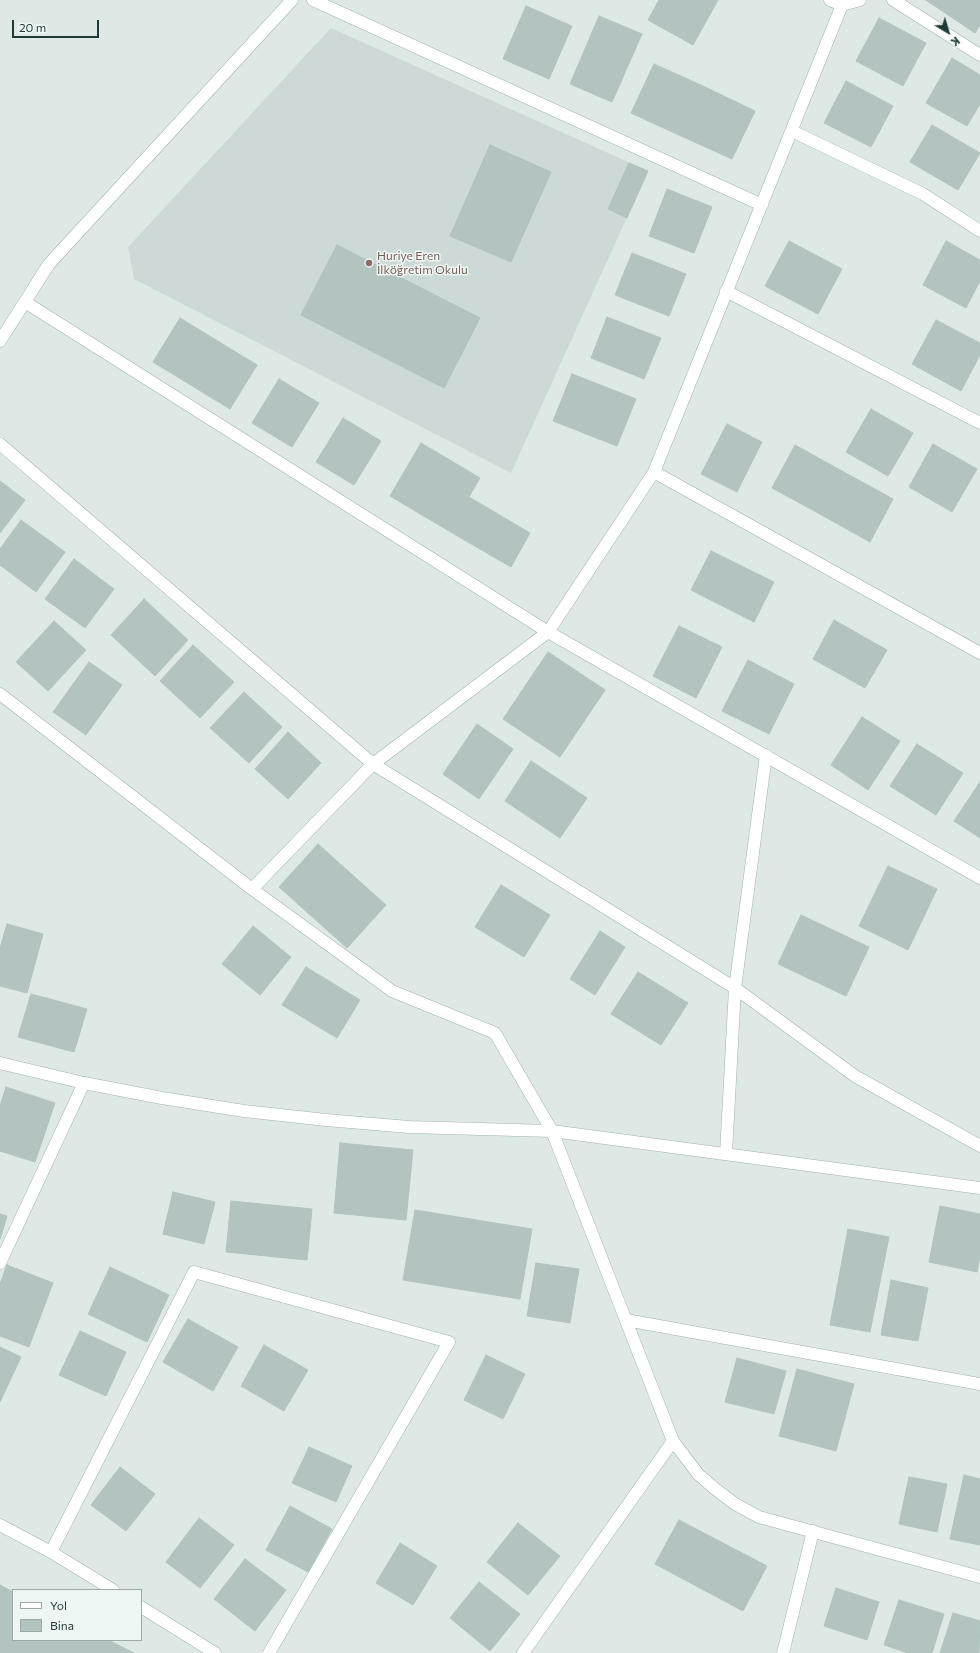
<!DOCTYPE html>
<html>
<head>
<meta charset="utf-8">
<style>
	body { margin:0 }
	#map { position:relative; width:980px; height:1653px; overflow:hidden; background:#dee9e6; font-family:Commissioner,sans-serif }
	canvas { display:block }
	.legend { position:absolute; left:12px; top:1589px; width:130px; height:52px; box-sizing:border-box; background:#eef6f4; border:1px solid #9baaa8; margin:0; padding:5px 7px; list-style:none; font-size:12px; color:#1f3937 }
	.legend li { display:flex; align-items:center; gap:8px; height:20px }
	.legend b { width:20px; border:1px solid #9baaa8 }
	.north { position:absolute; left:928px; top:12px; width:40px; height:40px; -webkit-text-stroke:3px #eef6f4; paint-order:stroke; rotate:142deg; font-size:11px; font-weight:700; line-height:16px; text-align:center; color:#1f3937 }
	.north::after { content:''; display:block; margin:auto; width:14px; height:18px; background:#1f3937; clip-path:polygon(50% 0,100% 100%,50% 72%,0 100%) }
	.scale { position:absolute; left:12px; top:20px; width:87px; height:18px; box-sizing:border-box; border:2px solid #1f3937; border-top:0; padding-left:5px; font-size:12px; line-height:14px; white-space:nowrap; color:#1f3937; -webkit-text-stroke:3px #eef6f4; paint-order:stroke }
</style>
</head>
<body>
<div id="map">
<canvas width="980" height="1653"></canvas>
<ul class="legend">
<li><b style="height:5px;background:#fff"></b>Yol</li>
<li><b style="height:11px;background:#b3c4c0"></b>Bina</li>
</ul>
<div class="north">K</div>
<div class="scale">20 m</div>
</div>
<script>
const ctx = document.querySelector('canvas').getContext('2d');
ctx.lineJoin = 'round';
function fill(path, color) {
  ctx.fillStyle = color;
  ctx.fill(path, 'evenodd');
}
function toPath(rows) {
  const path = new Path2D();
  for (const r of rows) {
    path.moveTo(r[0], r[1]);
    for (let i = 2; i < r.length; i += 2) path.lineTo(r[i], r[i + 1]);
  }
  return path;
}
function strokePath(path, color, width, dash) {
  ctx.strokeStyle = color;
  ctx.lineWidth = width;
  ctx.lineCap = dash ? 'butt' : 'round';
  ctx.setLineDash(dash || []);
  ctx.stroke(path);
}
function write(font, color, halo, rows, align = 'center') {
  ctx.font = font + ' Commissioner,sans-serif';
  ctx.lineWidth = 3;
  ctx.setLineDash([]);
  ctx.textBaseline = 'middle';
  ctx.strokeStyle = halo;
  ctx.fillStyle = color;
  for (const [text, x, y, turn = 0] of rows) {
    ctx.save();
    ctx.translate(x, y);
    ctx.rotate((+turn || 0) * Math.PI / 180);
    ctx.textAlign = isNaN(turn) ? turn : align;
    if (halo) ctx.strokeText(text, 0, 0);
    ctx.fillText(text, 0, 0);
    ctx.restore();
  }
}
fill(toPath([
	[331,28,648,171,511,473,134,279,128,247]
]), '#ccd9d6');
const building = toPath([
	[659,0,718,0,693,45,648,20,659,0],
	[926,0,980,0,980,25,975,33,926,0],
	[526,6,572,26,549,79,503,59,526,6],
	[599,16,642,34,612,102,570,84,599,16],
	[879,18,926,43,903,86,856,61,879,18],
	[952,58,980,75,980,104,967,126,926,103,952,58],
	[654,64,705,87,681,136,631,113,654,64],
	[846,81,893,106,871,147,824,123,846,81],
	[705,87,755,111,732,159,681,136,705,87],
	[932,125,980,153,958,190,910,162,932,125],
	[490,145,551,172,511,262,450,236,490,145],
	[629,163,648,171,627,218,608,209,629,163],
	[667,189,712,207,694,253,649,236,667,189],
	[789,241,842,269,818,314,765,286,789,241],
	[946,241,980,260,980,281,966,308,923,285,946,241],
	[337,245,480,318,444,388,301,315,337,245],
	[632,253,686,274,669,316,615,295,632,253],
	[607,317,661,338,644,379,591,358,607,317],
	[180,318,257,365,230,409,153,362,180,318],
	[936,320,980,343,980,355,961,391,912,364,936,320],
	[572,374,636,399,617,446,553,421,572,374],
	[279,379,319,403,292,447,252,423,279,379],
	[871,409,913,433,888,476,846,452,871,409],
	[343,418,381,441,354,485,316,462,343,418],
	[727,424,762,442,737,492,701,474,727,424],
	[421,443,480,478,449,531,390,496,421,443],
	[933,444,977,469,952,512,909,487,933,444],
	[795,445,842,471,818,513,772,488,795,445],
	[842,471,893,499,870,542,818,513,842,471],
	[0,481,25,500,0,533,0,481],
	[469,497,530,533,511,567,449,531,469,497],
	[21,520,65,552,36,592,0,565,0,549,21,520],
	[711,551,774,582,754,622,691,590,711,551],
	[74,559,114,589,85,628,45,599,74,559],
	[144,599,188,640,155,676,111,635,144,599],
	[834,620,887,650,865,688,813,659,834,620],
	[54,621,86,650,48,691,16,662,54,621],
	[679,626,722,647,696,698,653,676,679,626],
	[193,645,234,682,200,718,160,681,193,645],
	[548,652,605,690,560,757,503,719,548,652],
	[748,660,794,684,769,734,722,711,748,660],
	[89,662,122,685,86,735,53,712,89,662],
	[244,692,282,727,249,763,210,728,244,692],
	[862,717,900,741,868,790,831,765,862,717],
	[477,724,513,749,479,799,443,774,477,724],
	[288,732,321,763,288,799,255,769,288,732],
	[917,744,963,773,936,815,890,786,917,744],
	[531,761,587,798,560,838,505,801,531,761],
	[980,782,980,838,954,821,980,782],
	[318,844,386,905,347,948,279,887,318,844],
	[888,866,937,889,908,950,859,926,888,866],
	[501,885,550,915,524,957,475,927,501,885],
	[801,915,869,947,846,996,778,964,801,915],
	[7,924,43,934,27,993,0,986,0,948,7,924],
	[253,926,291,957,260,995,222,964,253,926],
	[600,931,625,947,595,995,570,979,600,931],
	[306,967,360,1000,337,1038,282,1005,306,967],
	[638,972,688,1003,661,1045,611,1014,638,972],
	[31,994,87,1009,74,1052,18,1037,31,994],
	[6,1087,55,1103,35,1162,0,1151,0,1106,6,1087],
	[340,1143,413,1150,406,1220,334,1213,340,1143],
	[173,1192,215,1202,204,1244,163,1234,173,1192],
	[231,1201,312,1209,307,1260,226,1252,231,1201],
	[940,1206,980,1214,980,1256,977,1272,929,1262,940,1206],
	[415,1210,532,1229,520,1299,403,1280,415,1210],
	[0,1214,7,1216,0,1239,0,1214],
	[848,1229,889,1237,870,1332,830,1325,848,1229],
	[536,1263,579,1269,570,1323,527,1316,536,1263],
	[7,1265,53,1283,29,1347,0,1336,0,1284,7,1265],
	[110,1267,169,1295,147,1342,88,1314,110,1267],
	[891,1280,928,1288,918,1341,881,1335,891,1280],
	[188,1319,238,1347,213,1391,163,1362,188,1319],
	[80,1331,126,1352,106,1396,59,1375,80,1331],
	[264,1345,308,1370,284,1411,241,1386,264,1345],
	[0,1347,21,1357,0,1402,0,1347],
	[486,1355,525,1374,503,1419,464,1400,486,1355],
	[737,1358,786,1371,774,1414,725,1402,737,1358],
	[797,1369,854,1384,836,1451,779,1436,797,1369],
	[309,1447,352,1466,336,1502,292,1483,309,1447],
	[120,1467,155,1494,126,1531,91,1505,120,1467],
	[964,1475,980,1479,980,1545,950,1539,964,1475],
	[909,1477,947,1484,937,1532,899,1524,909,1477],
	[290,1506,332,1529,308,1572,266,1550,290,1506],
	[199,1518,234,1545,200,1588,166,1562,199,1518],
	[679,1520,767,1566,743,1611,655,1564,679,1520],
	[518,1523,560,1556,528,1595,487,1562,518,1523],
	[400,1543,437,1566,413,1605,376,1583,400,1543],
	[245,1559,286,1590,255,1631,214,1599,245,1559],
	[479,1582,520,1614,490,1651,450,1618,479,1582],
	[0,1585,13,1592,13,1640,108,1640,134,1653,0,1653,0,1585],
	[836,1588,879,1602,867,1640,824,1626,836,1588],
	[899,1600,944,1614,932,1653,908,1653,884,1645,899,1600],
	[953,1613,980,1621,979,1653,940,1653,953,1613]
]);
fill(building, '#b3c4c0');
strokePath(building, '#b0c3bf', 1);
const minor = toPath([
	[313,0,762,205],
	[830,0,842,5,860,0],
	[893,0,980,55],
	[792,131,923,194,980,231],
	[726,291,980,423],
	[25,302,548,632,980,878],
	[0,341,49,264,292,0],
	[0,444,373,764,735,988,855,1076,980,1146],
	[654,472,980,653],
	[0,694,252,889,392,991,495,1033,552,1131,673,1441,698,1474,714,1488,735,1504,759,1517,980,1577],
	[252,889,373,764,548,632,654,472,842,5],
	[726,1154,735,988,766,755],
	[0,1263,84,1083],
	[626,1320,980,1384],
	[0,1525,51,1552,113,1590],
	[51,1552,194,1272,449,1342,269,1653],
	[141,1607,215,1653],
	[523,1653,673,1441],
	[783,1653,813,1531]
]);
const tertiary = toPath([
	[0,1063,84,1083,162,1098,244,1111,326,1120,409,1127,552,1131,980,1188]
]);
strokePath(minor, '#a1b1ae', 13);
strokePath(tertiary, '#a1b1ae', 13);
strokePath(minor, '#fff', 12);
strokePath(tertiary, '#fff', 12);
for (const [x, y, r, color] of [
	[369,263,4,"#8d6e63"]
]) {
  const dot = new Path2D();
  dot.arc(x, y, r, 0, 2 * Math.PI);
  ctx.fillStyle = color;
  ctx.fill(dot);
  strokePath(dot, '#eef6f4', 1.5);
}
write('12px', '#785e54', '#eef6f4', [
	["Huriye Eren",377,256],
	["İlköğretim Okulu",377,270]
], 'left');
</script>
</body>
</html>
